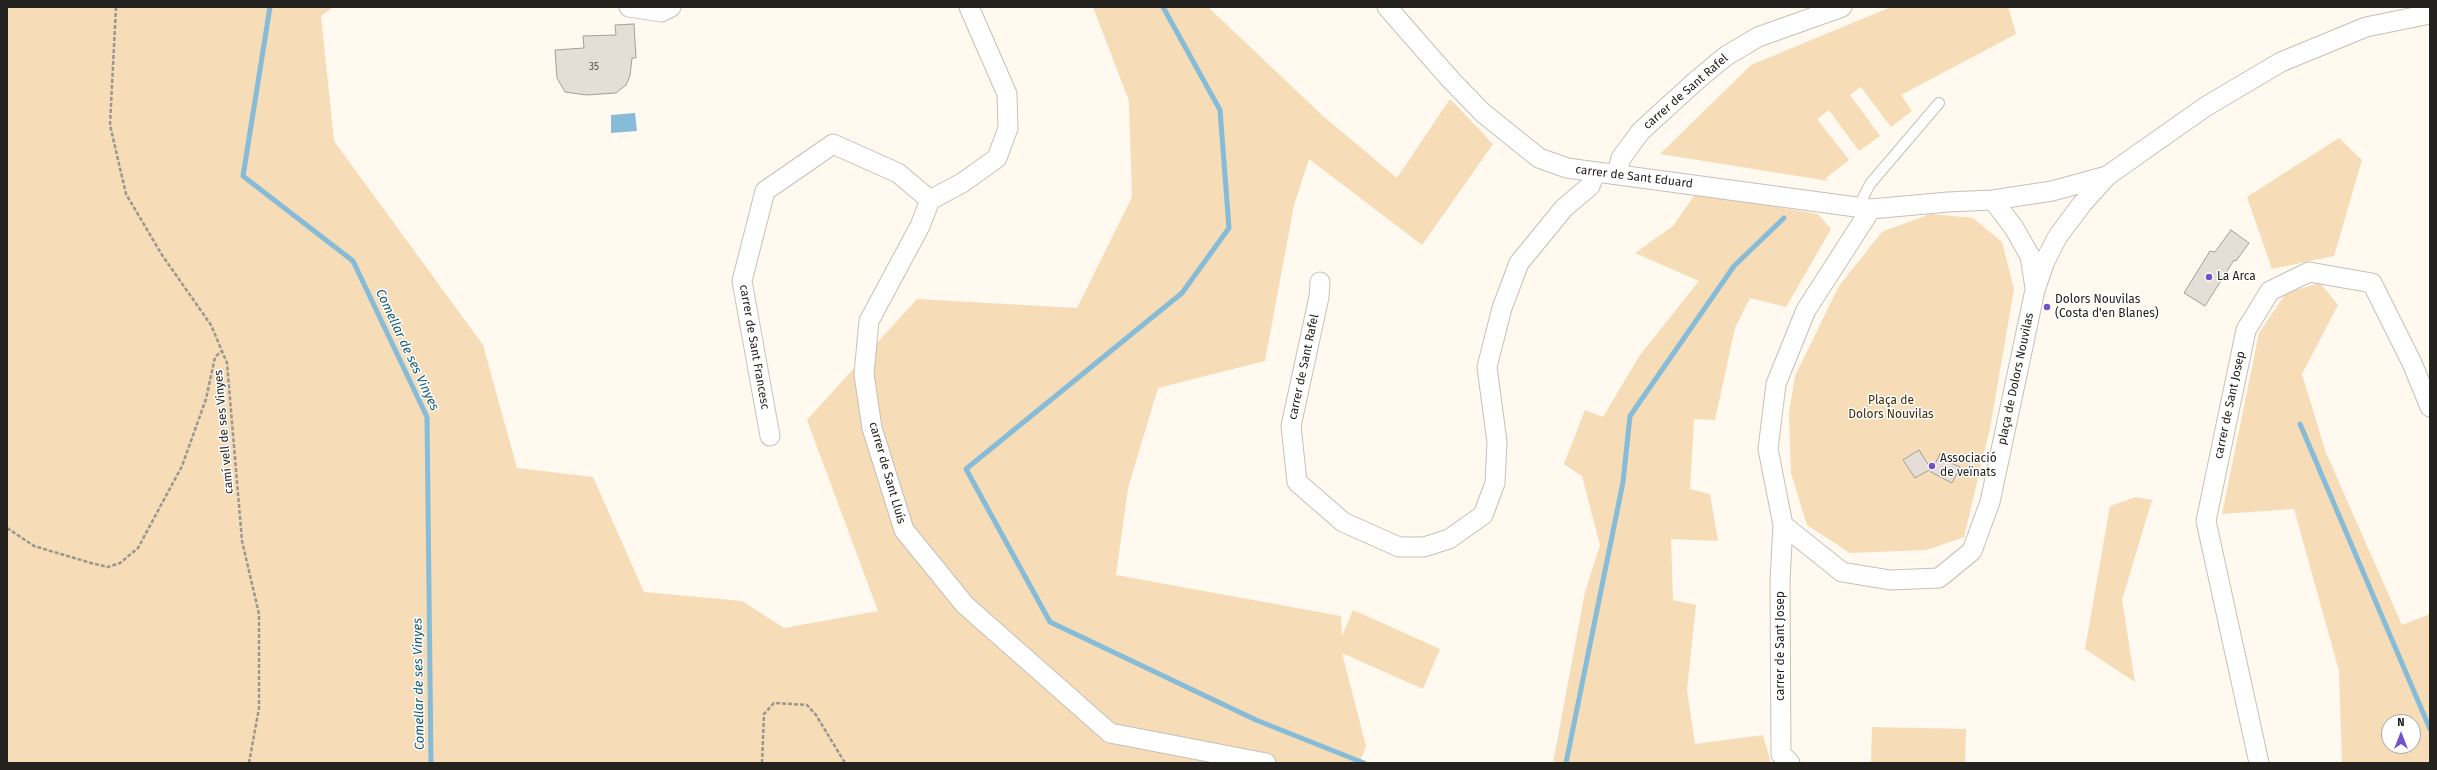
<!DOCTYPE html>
<html>
<head>
<meta charset="utf-8">
<style>
	body { margin:0 }
	#map { position:relative; width:2437px; height:770px; overflow:hidden; background:#fff9f0; font-family:"Fira Sans",sans-serif }
	canvas { display:block }
	.frame { position:absolute; inset:0; border:8px solid #24221f; pointer-events:none }
	.north { position:absolute; left:2381px; top:714px; width:40px; height:40px; box-sizing:border-box; background:#fff; border:1px solid #a7a7a5; border-radius:50%; rotate:0deg; font-size:11px; font-weight:700; line-height:16px; text-align:center; color:#24221f }
	.north::after { content:''; display:block; margin:auto; width:14px; height:18px; background:#7052cc; clip-path:polygon(50% 0,100% 100%,50% 72%,0 100%) }
</style>
</head>
<body>
<div id="map">
<canvas width="2437" height="770"></canvas>
<div class="frame"></div>
<div class="north">N</div>
</div>
<script>
const ctx = document.querySelector('canvas').getContext('2d');
ctx.lineJoin = 'round';
function fill(path, color) {
  ctx.fillStyle = color;
  ctx.fill(path, 'evenodd');
}
function toPath(rows) {
  const path = new Path2D();
  for (const r of rows) {
    path.moveTo(r[0], r[1]);
    for (let i = 2; i < r.length; i += 2) path.lineTo(r[i], r[i + 1]);
  }
  return path;
}
function strokePath(path, color, width, dash) {
  ctx.strokeStyle = color;
  ctx.lineWidth = width;
  ctx.lineCap = dash ? 'butt' : 'round';
  ctx.setLineDash(dash || []);
  ctx.stroke(path);
}
function write(font, color, halo, rows, align = 'center') {
  ctx.font = font + ' "Fira Sans",sans-serif';
  ctx.lineWidth = 3;
  ctx.setLineDash([]);
  ctx.textBaseline = 'middle';
  ctx.strokeStyle = halo;
  ctx.fillStyle = color;
  for (const [text, x, y, turn = 0] of rows) {
    ctx.save();
    ctx.translate(x, y);
    ctx.rotate((+turn || 0) * Math.PI / 180);
    ctx.textAlign = isNaN(turn) ? turn : align;
    if (halo) ctx.strokeText(text, 0, 0);
    ctx.fillText(text, 0, 0);
    ctx.restore();
  }
}
fill(toPath([
	[7,7,333,7,321,16,334,141,483,345,517,468,593,477,644,592,742,601,784,628,878,611,807,420,917,299,1077,308,1132,197,1129,101,1093,7,1208,7,1323,116,1397,178,1450,99,1493,144,1422,245,1309,159,1294,205,1265,361,1158,388,1128,488,1116,575,1341,616,1342,636,1353,610,1440,649,1423,689,1342,653,1366,746,1359,763,7,763],
	[1891,7,2008,7,2016,34,1901,95,1912,111,1891,127,1861,87,1850,95,1880,136,1859,151,1829,110,1817,119,1849,160,1826,178,1829,181,1660,154,1751,65],
	[2339,138,2362,160,2334,256,2272,269,2247,197],
	[1696,193,1818,214,1831,229,1786,307,1750,298,1735,328,1715,420,1694,419,1690,489,1710,494,1718,541,1671,539,1673,600,1696,605,1687,690,1695,744,1763,735,1771,763,1553,763,1585,592,1600,545,1582,476,1564,464,1585,410,1603,417,1640,355,1699,281,1635,253,1673,226],
	[1930,214,1973,218,2002,242,2014,289,1990,428,1964,537,1927,550,1850,553,1807,525,1791,473,1789,413,1795,376,1839,286,1882,232],
	[2320,283,2338,305,2302,374,2326,453,2402,625,2430,614,2430,763,2342,763,2339,671,2294,509,2222,514,2259,333,2286,293],
	[2389,722,2413,722,2413,746,2389,746],
	[2136,497,2152,500,2122,600,2135,682,2085,649,2110,506],
	[1872,727,1966,729,1965,763,1871,763]
]), '#f6dcb7');
fill(toPath([
	[635,113,637,131,611,133,611,115]
]), '#86bcd8');
strokePath(toPath([
	[270,7,243,176,353,261,427,417,431,763],
	[1163,7,1220,110,1229,228,1182,293,966,469,1050,622,1256,720,1364,763],
	[2300,424,2430,729],
	[1566,763,1623,482,1630,416,1734,266,1784,218]
]), '#86bcd8', 5);
const building = toPath([
	[634,24,636,58,632,58,630,76,626,85,616,93,586,95,565,92,557,78,555,50,584,48,583,36,616,35,615,25,634,24],
	[2231,230,2249,243,2236,261,2234,260,2205,306,2184,293,2210,251,2215,252,2231,230],
	[1919,450,1931,469,1915,478,1903,460,1919,450],
	[1940,454,1954,461,1953,464,1960,467,1952,483,1931,472,1940,454]
]);
fill(building, '#e4ded6');
strokePath(building, '#a49e96', 1);
const service = toPath([
	[1858,207,1870,184,1939,103]
]);
const minor = toPath([
	[629,7,661,12,671,7],
	[969,7,1007,94,1008,128,997,158,962,183,930,200,920,226,869,321,864,374,872,428,904,530,965,605,1110,733,1266,763],
	[1387,7,1450,79,1483,113,1539,158,1567,168,1871,209,1948,202,1993,200,2052,191,2107,176],
	[1617,173,1621,158,1641,131,1697,80,1726,56,1758,37,1842,7],
	[1993,200,2014,228,2030,256,2035,288],
	[1871,209,1806,310,1776,384,1768,449,1783,525,1842,572,1890,580,1939,578,1972,551,1990,502,2035,290,2045,261,2058,236,2082,204,2107,176,2205,107,2281,62,2366,27,2430,14],
	[1320,282,1319,297,1291,426,1297,482,1343,522,1399,547,1424,547,1449,539,1483,515,1495,483,1497,442,1487,367,1502,308,1519,263,1564,208,1590,186,1595,173],
	[770,436,742,281,765,191,833,144,898,173,930,200],
	[1783,525,1780,581,1781,754,1790,763],
	[2259,763,2206,521,2246,330,2270,291,2309,272,2372,283,2412,363,2430,407]
]);
strokePath(service, '#c6c0b8', 12);
strokePath(minor, '#c6c0b8', 21);
strokePath(toPath([
	[116,7,110,125,126,194,162,255,211,325,227,363,242,541,259,614,259,708,249,763],
	[7,528,34,546,91,563,108,567,120,563,138,548,182,466,206,399,215,357,222,351],
	[762,763,764,714,774,703,807,705,816,715,845,763]
]), '#9a9690', 2.5, [4, 2]);
strokePath(service, '#fff', 10);
strokePath(minor, '#fff', 19);
for (const [x, y, r, color] of [
	[2209,277,4,"#7052cc"],
	[2047,307,4,"#7052cc"],
	[1932,466,4,"#7052cc"]
]) {
  const dot = new Path2D();
  dot.arc(x, y, r, 0, 2 * Math.PI);
  ctx.fillStyle = color;
  ctx.fill(dot);
  strokePath(dot, '#fff', 1.5);
}
write('10px', '#54514d', null, [
	["35",594,67]
]);
write('12px', '#24221f', '#fff', [
	["carrer de Sant Rafel",1686,92,-41],
	["carrer de Sant Eduard",1634,177,7],
	["carrer de Sant Francesc",754,347,80],
	["carrer de Sant Rafel",1304,367,-78],
	["plaça de Dolors Nouvilas",2016,379,-78],
	["carrer de Sant Josep",2230,405,-78],
	["camí vell de ses Vinyes",224,432,-95],
	["carrer de Sant Lluís",887,473,74],
	["carrer de Sant Josep",1781,646,-90]
]);
write('12px', '#24221f', '#fff', [
	["La Arca",2217,277],
	["Dolors Nouvilas",2055,300],
	["(Costa d'en Blanes)",2055,314],
	["Associació",1940,459],
	["de veïnats",1940,473]
], 'left');
write('12px', '#422d07', '#fff', [
	["Plaça de",1891,401],
	["Dolors Nouvilas",1891,415]
]);
write('italic 13px', '#145975', '#fff', [
	["Comellar de ses Vinyes",407,350,65],
	["Comellar de ses Vinyes",419,684,-91]
]);
</script>
</body>
</html>
